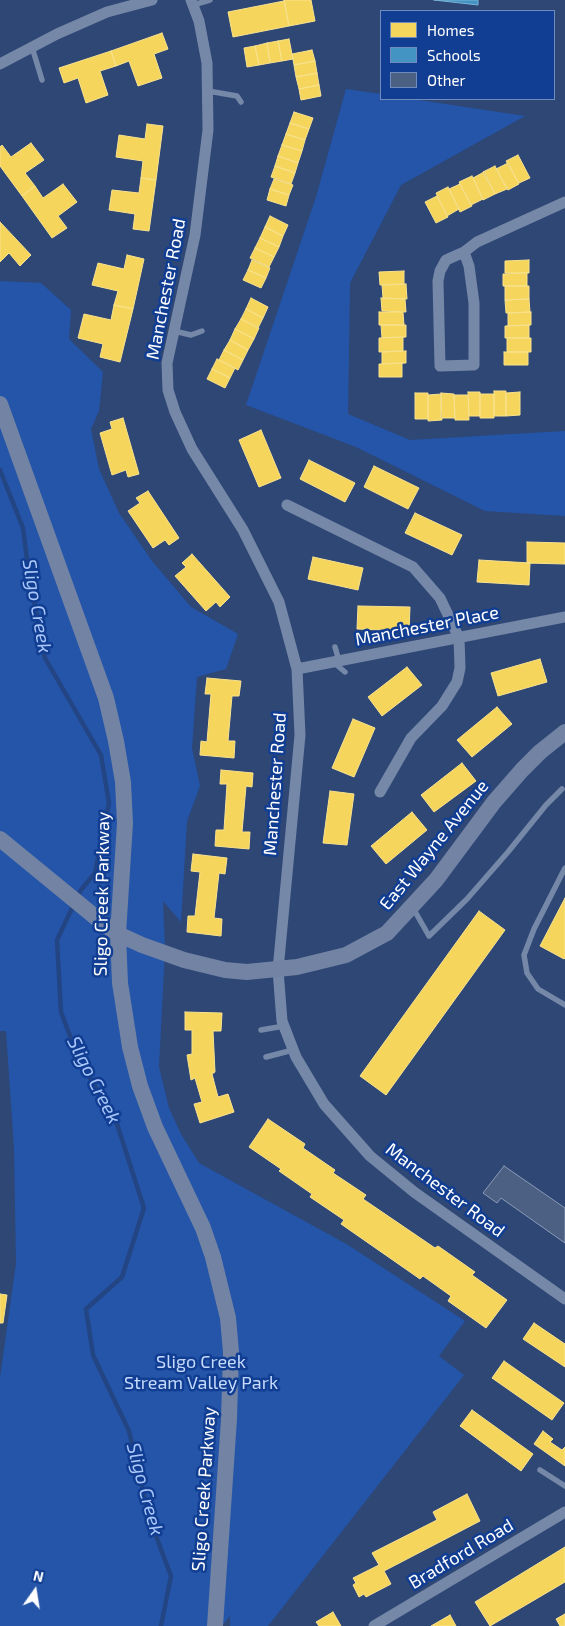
<!DOCTYPE html>
<html>
<head>
<meta charset="utf-8">
<style>
	body { margin:0 }
	#map { position:relative; width:565px; height:1626px; overflow:hidden; background:#2e4775; font-family:"Exo 2",sans-serif }
	canvas { display:block }
	.legend { position:absolute; left:380px; top:10px; width:175px; height:90px; box-sizing:border-box; background:#113e92; border:1px solid #708bbe; margin:0; padding:6px 9px; list-style:none; font-size:15px; color:#fff }
	.legend li { display:flex; align-items:center; gap:10px; height:25px }
	.legend b { width:25px; border:1px solid #708bbe }
	.north { position:absolute; left:10px; top:1566px; width:50px; height:50px; -webkit-text-stroke:4px #113e92; paint-order:stroke; rotate:13deg; font-size:14px; font-weight:700; line-height:20px; text-align:center; color:#fff }
	.north::after { content:''; display:block; margin:auto; width:18px; height:22px; background:#fff; clip-path:polygon(50% 0,100% 100%,50% 72%,0 100%) }
</style>
</head>
<body>
<div id="map">
<canvas width="565" height="1626"></canvas>
<ul class="legend">
<li><b style="height:14px;background:#f6d55c"></b>Homes</li>
<li><b style="height:14px;background:#4393c3"></b>Schools</li>
<li><b style="height:14px;background:#4c6084"></b>Other</li>
</ul>
<div class="north">N</div>
</div>
<script>
const ctx = document.querySelector('canvas').getContext('2d');
ctx.lineJoin = 'round';
function fill(path, color) {
  ctx.fillStyle = color;
  ctx.fill(path, 'evenodd');
}
function toPath(rows) {
  const path = new Path2D();
  for (const r of rows) {
    path.moveTo(r[0], r[1]);
    for (let i = 2; i < r.length; i += 2) path.lineTo(r[i], r[i + 1]);
  }
  return path;
}
function strokePath(path, color, width, dash) {
  ctx.strokeStyle = color;
  ctx.lineWidth = width;
  ctx.lineCap = dash ? 'butt' : 'round';
  ctx.setLineDash(dash || []);
  ctx.stroke(path);
}
function write(font, color, halo, rows, align = 'center') {
  ctx.font = font + ' "Exo 2",sans-serif';
  ctx.lineWidth = 5;
  ctx.setLineDash([]);
  ctx.textBaseline = 'middle';
  ctx.strokeStyle = halo;
  ctx.fillStyle = color;
  for (const [text, x, y, turn = 0] of rows) {
    ctx.save();
    ctx.translate(x, y);
    ctx.rotate((+turn || 0) * Math.PI / 180);
    ctx.textAlign = isNaN(turn) ? turn : align;
    if (halo) ctx.strokeText(text, 0, 0);
    ctx.fillText(text, 0, 0);
    ctx.restore();
  }
}
fill(toPath([
	[346,89,381,94,381,99,412,99,525,116,401,185,350,283,348,414,410,440,565,431,565,516,485,511,356,447,246,405,316,197],
	[0,281,41,283,71,310,69,339,103,372,99,411,91,429,99,469,119,513,152,561,191,607,238,634,226,669,197,677,192,748,200,786,187,821,181,922,163,901,165,949,159,1067,169,1108,181,1134,199,1163,348,1245,465,1321,439,1356,464,1375,268,1626,230,1626,230,1616,222,1626,0,1626,0,1378,16,1263,14,1148,6,1031,0,1031]
]), '#2455a9');
const homes = toPath([
	[284,0,311,0,315,21,289,26,284,0],
	[284,1,289,26,233,37,228,12,284,1],
	[162,33,168,49,154,54,162,78,138,86,129,61,116,66,111,51,162,33],
	[289,39,293,59,282,61,278,41,289,39],
	[278,41,282,61,270,63,267,43,278,41],
	[267,43,270,63,259,65,255,46,267,43],
	[255,46,259,65,247,67,244,48,255,46],
	[312,50,315,61,294,65,292,54,312,50],
	[111,51,116,66,100,71,108,95,86,103,78,78,64,83,59,68,111,51],
	[315,61,317,73,296,77,294,65,315,61],
	[317,73,319,85,299,89,296,77,317,73],
	[319,85,321,96,301,100,299,89,319,85],
	[294,112,313,118,309,129,290,123,294,112],
	[290,123,309,129,305,140,286,134,290,123],
	[147,124,163,126,156,180,141,178,143,161,116,157,119,135,145,139,147,124],
	[286,134,305,140,302,151,282,145,286,134],
	[31,143,44,160,25,173,35,186,22,196,0,166,0,147,2,145,11,157,31,143],
	[282,145,302,151,298,163,278,156,282,145],
	[518,155,530,178,519,183,506,161,518,155],
	[278,156,298,163,295,173,275,166,278,156],
	[508,163,519,184,508,190,496,169,508,163],
	[275,166,295,173,291,184,271,177,275,166],
	[495,166,507,189,495,194,483,172,495,166],
	[484,172,495,194,483,200,473,178,484,172],
	[472,176,483,199,471,205,459,182,472,176],
	[141,178,156,180,149,231,133,229,135,214,109,210,112,190,139,193,141,178],
	[274,179,293,185,289,195,270,189,274,179],
	[63,184,77,202,58,216,67,228,52,238,22,196,35,186,43,198,63,184],
	[460,184,472,206,460,212,449,189,460,184],
	[448,187,459,209,447,216,436,193,448,187],
	[270,189,289,195,286,206,267,200,270,189],
	[437,196,448,217,436,223,425,202,437,196],
	[270,216,288,225,283,236,265,227,270,216],
	[0,222,31,255,20,266,9,253,0,262,0,222],
	[265,227,283,236,279,247,260,238,265,227],
	[260,238,279,247,274,257,255,248,260,238],
	[255,248,274,257,269,267,250,258,255,248],
	[127,255,144,259,133,309,114,305,118,291,92,285,98,263,124,269,127,255],
	[252,260,270,268,266,278,248,270,252,260],
	[529,260,529,273,505,273,505,261,529,260],
	[248,270,266,278,261,288,243,280,248,270],
	[404,271,404,284,380,285,379,272,404,271],
	[527,273,527,286,503,286,503,274,527,273],
	[406,284,407,299,383,298,382,285,406,284],
	[505,286,529,286,529,299,505,300,505,286],
	[251,298,268,307,263,318,246,309,251,298],
	[381,298,405,299,406,312,382,311,381,298],
	[529,299,530,312,506,313,505,300,529,299],
	[114,305,133,309,120,362,100,357,103,344,78,338,84,314,111,320,114,305],
	[246,309,263,318,258,328,241,319,246,309],
	[379,312,403,312,404,325,379,325,379,312],
	[531,312,531,325,508,326,508,313,531,312],
	[241,319,259,328,254,339,235,329,241,319],
	[381,325,406,325,406,337,382,338,381,325],
	[529,325,529,338,505,338,505,326,529,325],
	[235,329,254,339,248,350,230,340,235,329],
	[403,337,403,351,379,352,379,338,403,337],
	[507,338,531,338,531,352,507,352,507,338],
	[230,340,248,350,243,360,224,350,230,340],
	[224,350,243,360,238,370,219,360,224,350],
	[406,351,406,363,382,364,382,352,406,351],
	[504,352,528,352,528,365,504,365,504,352],
	[217,359,235,368,230,378,212,369,217,359],
	[402,363,402,377,379,377,379,364,402,363],
	[212,369,230,378,225,388,207,379,212,369],
	[494,391,506,391,506,416,494,416,494,391],
	[468,392,480,392,480,416,469,416,468,392],
	[520,392,520,415,506,416,506,393,520,392],
	[415,393,428,393,428,419,415,419,415,393],
	[441,393,454,394,455,418,441,418,441,393],
	[441,394,442,420,428,421,428,395,441,394],
	[480,394,494,394,494,418,480,418,480,394],
	[454,395,468,395,469,420,455,420,454,395],
	[123,418,139,474,128,477,126,470,112,475,100,433,112,429,110,422,123,418],
	[261,430,281,478,259,487,239,440,261,430],
	[309,460,355,483,345,502,300,479,309,460],
	[374,466,419,488,408,509,364,487,374,466],
	[148,491,179,538,169,545,165,540,153,548,128,511,140,503,136,498,148,491],
	[415,513,462,535,452,555,405,533,415,513],
	[527,542,565,543,565,564,527,563,527,542],
	[192,554,230,597,220,607,216,602,206,611,175,576,186,567,182,563,192,554],
	[313,557,363,568,358,590,308,579,313,557],
	[479,560,530,563,529,585,477,582,479,560],
	[358,606,410,607,409,631,357,629,358,606],
	[540,659,547,682,498,696,491,673,540,659],
	[407,667,422,685,382,716,368,697,407,667],
	[207,678,241,681,239,696,232,696,228,741,235,741,234,758,200,755,201,741,207,742,211,694,205,694,207,678],
	[497,707,512,724,472,757,457,740,497,707],
	[353,719,375,728,354,777,332,768,353,719],
	[462,763,476,781,434,812,421,795,462,763],
	[221,770,253,773,252,787,246,786,242,832,250,832,249,849,215,846,216,830,224,830,227,784,220,784,221,770],
	[330,791,354,794,347,845,323,843,330,791],
	[412,812,427,830,386,864,371,846,412,812],
	[193,854,227,858,225,874,219,873,214,918,222,919,221,936,187,932,188,916,195,916,200,872,191,871,193,854],
	[565,898,565,958,564,959,540,946,565,898],
	[479,911,505,930,386,1095,360,1076,479,911],
	[185,1012,222,1013,221,1031,213,1031,215,1072,212,1074,218,1097,228,1094,234,1112,200,1123,194,1104,202,1102,195,1078,191,1080,187,1055,192,1054,192,1030,185,1030,185,1012],
	[268,1119,305,1144,303,1148,335,1170,333,1173,366,1195,363,1199,435,1248,438,1246,475,1272,472,1275,507,1300,486,1328,448,1301,451,1296,423,1276,420,1279,341,1224,344,1220,310,1197,312,1194,279,1171,281,1169,249,1147,268,1119],
	[0,1294,7,1295,3,1323,0,1323,0,1294],
	[534,1323,565,1344,565,1367,523,1339,534,1323],
	[504,1361,564,1403,552,1420,492,1378,504,1361],
	[472,1410,533,1454,521,1471,460,1426,472,1410],
	[543,1431,553,1439,550,1442,562,1450,565,1447,565,1466,534,1444,543,1431],
	[467,1494,480,1521,384,1571,391,1584,366,1597,364,1594,359,1597,353,1585,356,1583,353,1578,379,1565,372,1553,437,1520,433,1512,467,1494],
	[565,1547,565,1582,490,1626,475,1602,565,1547],
	[333,1612,341,1626,319,1626,316,1622,333,1612],
	[565,1614,565,1626,560,1626,556,1619,565,1614],
	[450,1615,456,1626,431,1626,450,1615]
]);
fill(homes, '#f6d55c');
strokePath(homes, '#f9e28d', 1);
const schools = toPath([
	[434,0,478,0,478,5,434,0]
]);
fill(schools, '#4393c3');
strokePath(schools, '#7bb3d5', 1);
strokePath(toPath([
	[0,470,23,528,29,575,45,658,101,755,109,803,95,873,81,890,77,897],
	[74,904,57,940,61,1012,78,1057,117,1124,144,1208,122,1277,86,1309,93,1355,129,1431,150,1520,171,1576,161,1626]
]), '#244583', 4.5);
const building = toPath([
	[504,1166,565,1208,565,1243,501,1198,497,1203,483,1193,504,1166]
]);
fill(building, '#4c6084');
strokePath(building, '#8b9bb6', 1);
strokePath(toPath([
	[193,5,210,0],
	[32,47,42,80],
	[208,91,237,96,241,102],
	[174,331,191,335,202,331],
	[335,647,339,661],
	[333,662,345,672],
	[565,868,534,929,524,955,527,973,538,989,565,1005],
	[413,908,429,936,467,899,508,852,546,805,562,789],
	[261,1030,284,1026],
	[266,1057,293,1050],
	[540,1470,565,1486]
]), '#7688a8', 5.5);
strokePath(toPath([
	[191,0,199,21,207,63,208,130,195,235,167,363,168,390,175,412,192,449,243,530,279,602,297,669,300,735,278,970,282,1021,296,1057,324,1104,370,1156,414,1192,565,1299],
	[0,64,57,34,107,12,152,0],
	[464,252,469,266,474,303,474,365,440,366,438,281,440,271,446,260,464,252,477,242,565,202],
	[287,505,413,567,440,598,459,638,460,668,457,682,442,706,411,738,380,792],
	[297,669,565,617],
	[374,1626,565,1512]
]), '#7688a8', 11);
strokePath(toPath([
	[0,404,106,698,116,741,123,782,125,823,118,934,120,983,130,1047,140,1086,155,1127,203,1228,213,1257,228,1318,231,1352,229,1419,215,1626],
	[0,839,105,925,118,934,142,945,184,960,225,970,247,972,297,967,346,955,387,933,436,880,494,802,522,770,540,752,565,732]
]), '#7283a4', 16);
write('18px', '#fff', '#113e92', [
	["Manchester Road",166,289,-79],
	["Manchester Place",427,626,-11],
	["Manchester Road",275,784,-86],
	["East Wayne Avenue",434,845,-51],
	["Sligo Creek Parkway",102,894,-89],
	["Manchester Road",445,1190,37],
	["Sligo Creek Parkway",204,1489,-86],
	["Bradford Road",461,1554,-31]
]);
write('18px', '#c5dafd', '#113e92', [
	["Sligo Creek",201,1362],
	["Stream Valley Park",201,1383]
]);
write('italic 19px', '#a9c7fa', '#113e92', [
	["Sligo Creek",37,606,80],
	["Sligo Creek",94,1080,63],
	["Sligo Creek",145,1489,75]
]);
</script>
</body>
</html>
